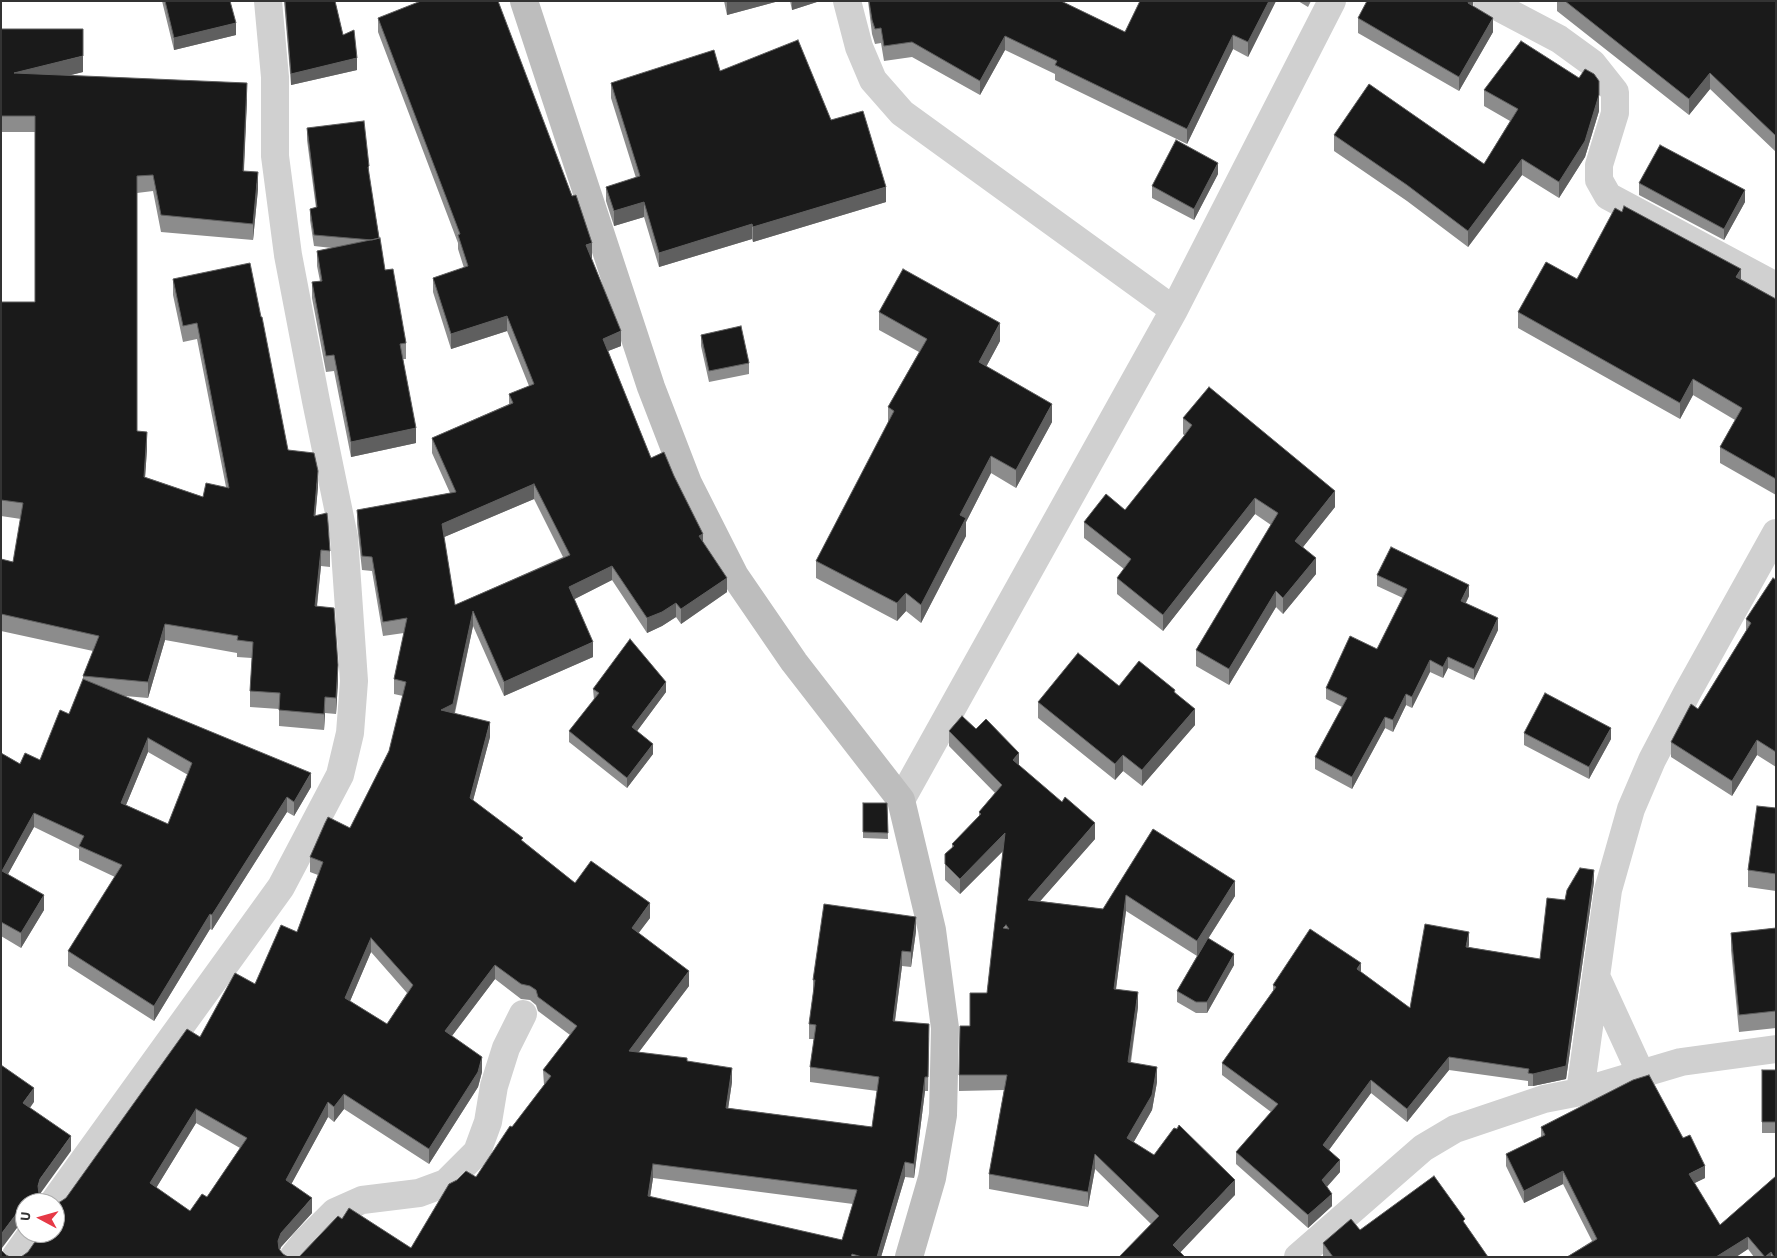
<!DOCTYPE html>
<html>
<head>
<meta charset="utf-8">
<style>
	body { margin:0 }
	#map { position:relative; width:1777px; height:1258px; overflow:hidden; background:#fff; font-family:"Source Sans 3",sans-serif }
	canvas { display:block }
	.frame { position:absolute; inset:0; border:2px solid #333; pointer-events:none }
	.north { position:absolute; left:15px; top:1193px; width:50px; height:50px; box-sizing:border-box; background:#fff; border:1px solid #adadad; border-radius:50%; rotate:276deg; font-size:14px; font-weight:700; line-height:20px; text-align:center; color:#333 }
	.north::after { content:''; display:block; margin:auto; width:18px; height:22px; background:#e63946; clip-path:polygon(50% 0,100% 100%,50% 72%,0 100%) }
</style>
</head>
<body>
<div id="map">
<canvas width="1777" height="1258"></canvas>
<div class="frame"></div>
<div class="north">U</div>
</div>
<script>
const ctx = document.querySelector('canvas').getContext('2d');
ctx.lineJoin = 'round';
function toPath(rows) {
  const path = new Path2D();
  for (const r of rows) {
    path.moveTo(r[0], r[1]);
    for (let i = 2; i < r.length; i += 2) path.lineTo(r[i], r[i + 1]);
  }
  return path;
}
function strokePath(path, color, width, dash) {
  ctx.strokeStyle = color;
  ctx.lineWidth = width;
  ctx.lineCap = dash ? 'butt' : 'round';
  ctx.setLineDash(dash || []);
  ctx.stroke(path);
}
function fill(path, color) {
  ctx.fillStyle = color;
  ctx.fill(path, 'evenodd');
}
strokePath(toPath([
	[847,1,859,47,873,80,902,113,1174,310],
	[1487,1,1559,39,1592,63,1615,92,1615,113,1599,165,1599,180,1608,196,1776,286],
	[901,800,1174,310,1332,1],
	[1596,976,1641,1074],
	[1580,1092,1608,890,1631,809,1652,760,1687,693,1776,533],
	[53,1203,281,887,340,775,350,733,354,681,344,537,316,401,288,255,275,156,275,77,268,1],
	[15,1257,32,1233],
	[293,1257,305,1242,335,1212,362,1200,419,1193,446,1183,477,1152,488,1122,494,1086,506,1048,523,1014],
	[1298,1257,1423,1148,1455,1129,1544,1099,1580,1092,1681,1062,1776,1049]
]), '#d0d0d0', 28);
strokePath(toPath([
	[524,1,651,387,688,483,735,576,794,662,901,800,932,930,945,1028,943,1115,932,1178,909,1257]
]), '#bdbdbd', 28);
fill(toPath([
	[162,1,230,1,236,35,174,50],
	[284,1,335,1,343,35,357,70,291,85],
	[724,1,779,1,727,15],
	[790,1,820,1,792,10],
	[868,1,1061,1,1125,32,1140,1,1276,1,1248,57,1233,49,1187,144,1055,80,1055,74,1005,50,980,95,912,57,884,61,881,43,875,44,872,34],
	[1298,1,1311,1,1308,7],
	[1473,1,1473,7,1493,32,1459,91,1358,33,1358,18],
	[1557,1,1776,1,1776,152,1710,89,1689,115,1557,11],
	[378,18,592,258,591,258,621,346,608,351,651,458,674,476,703,542,727,592,681,624,676,617,662,626,647,633,612,580,574,599,593,657,504,696,473,626,455,713,490,737,473,800,523,841,575,883,650,918,638,933,689,986,639,1052,687,1061,732,1082,728,1108,872,1127,877,1091,810,1082,810,1067,814,1039,809,1039,809,1024,813,994,813,980,916,931,911,967,902,966,895,1021,929,1038,928,1091,925,1091,914,1178,905,1177,881,1257,299,1257,342,1219,411,1248,476,1177,512,1127,544,1085,543,1070,570,1035,538,1011,536,1005,530,1000,521,999,495,979,452,1036,482,1072,478,1087,429,1164,344,1109,334,1122,328,1117,291,1184,312,1213,281,1247,280,1250,55,1233,60,1202,66,1198,200,1037,255,984,297,932,318,875,310,872,310,857,350,828,389,751,403,696,394,694,394,679,404,633,383,636,372,571,362,570,357,524,357,510,450,493,432,453,432,438,509,404,509,394,529,386,507,331,451,349,433,292,433,278,464,268,458,249,458,243,378,32],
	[534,499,563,557,455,605,444,537],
	[371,952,407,993,387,1024,350,1001],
	[196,1123,240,1148,207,1197,190,1211,156,1188],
	[653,1178,853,1204,842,1240,650,1197],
	[1,29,83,72,71,75,247,99,244,171,258,189,253,240,161,232,153,191,137,193,137,431,147,449,145,477,203,497,226,487,197,339,183,342,173,295,173,279,288,450,318,487,315,516,330,551,330,567,321,566,317,607,338,681,336,714,325,713,324,730,279,726,279,709,250,707,250,691,252,658,237,657,237,653,165,640,148,698,125,696,311,787,294,816,287,812,212,930,210,929,154,1021,68,966,68,951,115,877,79,860,79,849,34,827,8,874,44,910,21,948,1,936,1,753,20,764,40,760,69,714,83,679,83,676,93,651,1,631,1,559,13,562,21,519,1,516,1,302,35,302,35,132,1,132],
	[148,752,188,775,168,824,126,805],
	[720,71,831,120,886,202,753,242,752,239,659,267,644,217,614,226,606,201,606,187,636,178,611,98,611,83],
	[1484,90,1599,111,1585,157,1559,198,1522,175,1468,247,1407,201,1334,151,1334,135,1484,164,1510,121,1484,106],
	[307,128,369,166,369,178,385,270,406,343,406,359,403,359,416,443,351,457,334,371,326,372,312,298,312,282,320,281,317,266,317,251,332,248,314,246,310,220,310,209,316,208,307,140],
	[1218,174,1194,220,1152,198,1152,186],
	[1639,183,1745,202,1724,240,1639,195],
	[1577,279,1741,279,1776,299,1776,495,1720,463,1720,447,1735,420,1693,395,1680,419,1518,328,1518,312],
	[879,312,1000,341,986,367,1052,422,1016,488,991,473,966,522,966,536,921,623,906,611,897,621,816,578,816,561,888,424,888,407,919,352,879,330],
	[701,335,749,363,749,374,709,382,701,346],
	[1183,418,1335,507,1303,547,1316,574,1283,614,1276,607,1229,685,1196,666,1196,650,1271,525,1255,514,1163,631,1117,594,1117,578,1124,569,1084,538,1084,522,1125,510,1185,436,1183,434],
	[1377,575,1469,596,1466,603,1498,630,1474,680,1448,668,1443,678,1430,672,1412,708,1406,705,1393,732,1385,728,1352,789,1315,769,1315,757,1342,707,1326,699,1326,688,1377,649,1403,598,1377,586],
	[1776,580,1776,767,1757,755,1732,796,1671,757,1671,742,1698,709,1746,631,1746,619],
	[1119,686,1175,692,1195,725,1142,786,1123,771,1115,780,1038,718,1038,702],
	[593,689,666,692,637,731,653,754,627,788,569,742,569,731,594,700],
	[949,731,1019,765,1095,839,1040,901,1103,909,1153,829,1235,896,1208,939,1234,965,1207,1013,1196,1013,1177,1002,1177,991,1197,956,1126,911,1116,989,1138,1007,1131,1062,1157,1082,1152,1110,1133,1143,1154,1155,1235,1195,1151,1224,1095,1169,1088,1207,989,1189,989,1174,1004,1090,959,1091,959,1075,970,1026,987,993,1003,851,960,894,945,880,945,854,952,848,952,844,979,817,979,812,995,793,949,746],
	[1524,733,1611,739,1589,779,1524,745],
	[863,803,887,803,888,839,863,838],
	[1776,808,1776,891,1748,887,1748,870],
	[1594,882,1566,1079,1533,1086,1528,1086,1528,1081,1449,1070,1407,1122,1371,1093,1329,1150,1340,1172,1327,1187,1332,1206,1308,1228,1236,1164,1236,1152,1271,1112,1222,1075,1222,1063,1273,991,1273,985,1361,972,1410,1008,1469,945,1468,947,1540,959,1565,900],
	[1776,928,1776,1028,1739,1032,1731,950,1731,933],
	[1762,1070,1776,1070,1776,1133,1762,1133],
	[1541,1127,1705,1178,1694,1183,1720,1225,1776,1176,1776,1257,1754,1257,1748,1249,1736,1257,1567,1257,1592,1241,1563,1184,1524,1203,1506,1166,1506,1154,1541,1137],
	[1465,1224,1488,1257,1324,1257,1323,1256,1323,1243,1360,1230]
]), '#8c8c8c');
fill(toPath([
	[727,1,779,1,727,15],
	[792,1,820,1,792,10],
	[1269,1,1276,1,1248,57,1248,42],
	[1469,1,1473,1,1473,8,1468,3],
	[1493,18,1493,32,1459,91,1459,77],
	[236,23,236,35,174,50,174,38],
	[1233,35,1233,49,1187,144,1187,129],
	[1005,36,1005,50,980,95,980,81],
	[83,56,83,72,14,89,14,73],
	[357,58,357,70,291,85,291,74],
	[1710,73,1710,89,1689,115,1689,99],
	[247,83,247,99,243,187,243,171],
	[1599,95,1599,111,1585,157,1559,198,1559,182],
	[1522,159,1522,175,1468,247,1468,231],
	[1218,163,1218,174,1194,220,1194,209],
	[258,172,258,189,253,240,253,224],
	[886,187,886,202,753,242,753,227],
	[1745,190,1745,202,1724,240,1724,229],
	[644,202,644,217,614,226,614,211],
	[752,224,752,239,659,267,659,253],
	[592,243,592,258,586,260,586,245],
	[1741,269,1741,285,1736,277],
	[507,316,507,331,451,349,451,334],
	[1000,323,1000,341,979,380,979,362],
	[621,331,621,346,603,353,603,339],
	[1693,379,1693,395,1680,419,1680,403],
	[1052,404,1052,422,1016,488,1016,470],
	[416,428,416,443,351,457,351,442],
	[147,432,147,449,144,493,144,477],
	[991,456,991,473,966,522,966,536,921,623,921,605,960,515],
	[318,471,318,487,314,532,314,516],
	[534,484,534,499,442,538,442,524],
	[1335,491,1335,507,1295,557,1295,541],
	[1255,498,1255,514,1163,631,1163,615],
	[703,534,703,548,699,536],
	[321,550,321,566,315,623,315,606],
	[1316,558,1316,574,1283,614,1283,598],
	[612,566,612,580,569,602,569,587],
	[727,578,727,592,681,624,681,609],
	[1469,585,1469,596,1461,612,1461,601],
	[1276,591,1276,607,1229,685,1229,669],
	[906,593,906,611,897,621,897,603],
	[676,603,676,617,662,626,647,633,647,618],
	[473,611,473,626,453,719,441,710],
	[1498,618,1498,630,1474,680,1474,669],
	[165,624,165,640,148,698,148,682],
	[593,642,593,657,504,696,504,682],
	[1448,657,1448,668,1443,678,1443,667],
	[1430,660,1430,672,1412,708,1412,697],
	[338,665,338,681,336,714,336,698],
	[666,682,666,692,632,738,632,727],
	[1406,694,1406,705,1393,732,1393,720],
	[325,697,325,713,324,730,324,714],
	[1195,709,1195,725,1142,786,1142,770],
	[1385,717,1385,728,1352,789,1352,777],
	[490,722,490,737,470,812,470,798],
	[1611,728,1611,739,1589,779,1589,767],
	[148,738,148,752,121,817,121,803],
	[1757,740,1757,755,1732,796,1732,781],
	[653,744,653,754,627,788,627,778],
	[1019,753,1019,769,1013,760],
	[1123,755,1123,771,1115,780,1115,764],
	[311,773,311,787,294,816,294,802],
	[287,797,287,812,212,930,212,915],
	[34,813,34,827,2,885,2,871],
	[1095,823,1095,839,1028,915,1028,900],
	[1005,833,1005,849,960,894,960,879],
	[1594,870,1594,882,1566,1079,1533,1086,1533,1074],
	[1235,881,1235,896,1197,956,1197,941],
	[44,895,44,910,21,948,21,933],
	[1126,895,1126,911,1114,1004,1114,989],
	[650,903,650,918,632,942,632,928],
	[210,914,210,929,154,1021,154,1006],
	[916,917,916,931,911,967,911,952],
	[1469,932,1469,945,1466,959,1466,947],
	[371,938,371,952,345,1013,345,998],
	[902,951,902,966,893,1035,893,1021],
	[1234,954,1234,965,1207,1013,1207,1002],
	[1361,963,1361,976,1357,969],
	[495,965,495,979,445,1045,445,1031],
	[689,971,689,986,629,1065,629,1051],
	[1138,992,1138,1007,1128,1077,1128,1062],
	[482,1057,482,1072,478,1087,429,1164,429,1149],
	[1449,1057,1449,1070,1407,1122,1407,1109],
	[1157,1067,1157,1082,1152,1110,1127,1154,1127,1138],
	[732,1068,732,1082,726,1123,726,1108],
	[925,1077,925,1091,914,1178,914,1164],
	[1371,1080,1371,1093,1323,1158,1323,1145],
	[34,1088,34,1102,23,1118,23,1103],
	[344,1094,344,1109,334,1122,334,1107],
	[328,1102,328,1117,286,1194,286,1180],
	[196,1109,196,1123,150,1198,150,1183],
	[71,1136,71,1151,40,1194,38,1201,38,1186,40,1179],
	[1095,1154,1095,1169,1088,1207,1088,1192],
	[1340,1160,1340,1172,1322,1192,1322,1180],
	[905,1162,905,1177,881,1257,877,1257],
	[653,1164,653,1178,648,1211,648,1196],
	[1705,1166,1705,1178,1689,1186,1689,1174],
	[1563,1171,1563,1184,1524,1203,1524,1191],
	[1235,1180,1235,1195,1176,1257,1173,1245],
	[1332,1194,1332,1206,1308,1228,1308,1215],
	[312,1198,312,1213,281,1247,278,1255,278,1241,281,1233],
	[25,1205,25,1219,20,1224,2,1248,1,1251,1,1236,2,1233,20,1209],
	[1748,1237,1748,1249,1736,1257,1716,1257],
	[1771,1252,1771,1257,1766,1257]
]), '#5f5f5f');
const building = toPath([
	[165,1,230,1,236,23,174,38,165,1],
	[285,1,335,1,343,35,354,30,357,58,291,74,285,1],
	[421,1,498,1,572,196,576,195,592,243,586,245,621,331,603,339,651,458,664,452,674,476,703,534,699,536,727,578,681,609,676,603,662,612,647,618,612,566,569,587,593,642,504,682,473,611,453,704,441,710,490,722,470,798,523,838,521,840,575,883,591,861,650,903,632,928,689,971,629,1051,687,1058,687,1061,732,1068,726,1108,872,1127,879,1077,810,1067,816,1025,809,1024,815,980,813,980,824,904,916,917,911,952,902,951,893,1021,929,1024,928,1077,925,1077,914,1164,905,1162,877,1257,862,1257,852,1254,851,1257,299,1257,338,1216,342,1219,349,1208,411,1248,449,1184,457,1180,466,1171,476,1177,510,1126,512,1127,551,1076,543,1070,577,1026,538,997,536,990,530,986,521,984,495,965,445,1031,482,1057,478,1072,429,1149,344,1094,334,1107,328,1102,286,1180,312,1198,281,1233,278,1241,279,1249,283,1254,288,1257,21,1257,28,1252,41,1233,55,1233,55,1203,60,1202,66,1198,187,1029,200,1037,235,973,255,984,281,925,297,932,323,862,310,857,325,823,328,817,350,828,389,751,406,682,394,679,407,618,383,622,372,557,362,556,357,510,456,492,432,438,513,403,509,394,534,384,507,316,451,334,433,278,468,266,458,235,460,234,378,18,421,1],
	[534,484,570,555,455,605,442,524,534,484],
	[371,938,413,985,387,1024,345,998,371,938],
	[196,1109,247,1138,207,1197,202,1194,190,1211,150,1183,196,1109],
	[653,1164,857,1190,842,1240,648,1196,653,1164],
	[869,1,1061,1,1125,32,1140,1,1269,1,1248,42,1233,35,1187,129,1055,65,1057,61,1005,36,980,81,912,42,884,46,881,28,875,29,872,20,869,1],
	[1367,1,1469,1,1468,3,1493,18,1459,77,1358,18,1367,1],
	[1565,1,1776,1,1776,136,1710,73,1689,99,1565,1],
	[1,29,83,29,83,56,14,73,247,83,243,171,258,172,253,224,161,215,153,175,137,176,137,431,147,432,144,477,203,497,206,483,229,488,197,323,183,326,173,279,250,263,261,317,262,317,288,450,314,453,318,471,314,516,327,513,328,523,330,551,321,550,315,606,334,608,338,665,336,698,325,697,324,714,279,710,280,693,250,691,253,642,237,640,238,636,165,624,148,682,83,676,99,636,1,614,1,559,13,562,23,503,1,500,1,302,35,302,35,116,1,116,1,29],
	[798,40,831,120,863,111,886,187,753,227,752,224,659,253,644,202,614,211,606,187,640,176,611,83,714,50,720,71,798,40],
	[1521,41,1579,78,1585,69,1594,74,1599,81,1599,95,1585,141,1559,182,1522,159,1468,231,1407,185,1334,135,1369,84,1484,164,1518,109,1484,90,1521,41],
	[364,121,369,166,368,167,379,238,372,240,314,235,310,209,317,207,307,128,364,121],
	[1176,140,1218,163,1194,209,1152,186,1176,140],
	[1660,145,1745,190,1724,229,1639,183,1660,145],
	[1624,206,1741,269,1736,277,1776,299,1776,479,1720,447,1742,408,1693,379,1680,403,1518,312,1546,262,1577,279,1615,208,1622,212,1624,206],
	[380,238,385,270,393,269,406,343,400,344,416,428,351,442,334,355,326,356,312,282,322,281,317,251,380,238],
	[903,269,1000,323,979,362,1052,404,1016,470,991,456,960,515,966,518,921,605,906,593,897,603,816,561,894,411,888,407,927,339,879,312,903,269],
	[741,326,749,363,709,371,701,335,741,326],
	[1209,387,1335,491,1295,541,1316,558,1283,598,1276,591,1229,669,1196,650,1278,513,1255,498,1163,615,1117,578,1131,559,1084,522,1106,494,1125,510,1184,436,1192,425,1183,418,1209,387],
	[1391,547,1469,585,1461,601,1498,618,1474,669,1448,657,1443,667,1430,660,1412,697,1406,694,1393,720,1385,717,1352,777,1315,757,1347,698,1326,688,1350,636,1377,649,1407,589,1377,575,1391,547],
	[1773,578,1776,580,1776,752,1757,740,1732,781,1671,742,1691,704,1698,709,1751,623,1746,619,1773,578],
	[630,639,666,682,632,727,653,744,627,778,569,731,599,693,593,689,630,639],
	[1078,653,1119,686,1139,661,1175,690,1174,692,1195,709,1142,770,1123,755,1115,764,1038,702,1078,653],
	[83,679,311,773,294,802,287,797,212,915,210,914,154,1006,68,951,122,865,79,846,84,836,34,813,2,871,44,895,21,933,1,922,1,753,20,764,25,753,40,760,60,710,69,714,83,679],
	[148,738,192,763,168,824,121,803,148,738],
	[1545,693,1611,728,1589,767,1524,733,1545,693],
	[962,716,976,729,986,719,1019,753,1013,760,1062,802,1065,797,1095,823,1028,900,1103,909,1153,829,1235,881,1197,941,1126,895,1114,989,1138,992,1128,1062,1157,1067,1152,1095,1127,1138,1154,1155,1174,1128,1177,1129,1179,1125,1235,1180,1173,1245,1185,1257,1119,1257,1159,1216,1095,1154,1088,1192,989,1174,1007,1075,959,1075,960,1026,970,1026,970,993,987,993,1005,833,960,879,945,864,945,854,954,846,952,844,981,814,979,812,1002,785,949,731,962,716],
	[1006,925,1009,929,1003,928,1006,925],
	[863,803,887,803,888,833,863,832,863,803],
	[1757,806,1776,808,1776,874,1748,870,1757,806],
	[1580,868,1594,870,1566,1066,1533,1074,1528,1073,1529,1069,1449,1057,1407,1109,1371,1080,1323,1145,1340,1160,1322,1180,1332,1194,1308,1215,1236,1152,1278,1104,1222,1063,1276,987,1273,985,1310,929,1361,963,1357,969,1410,1008,1425,924,1469,932,1466,947,1540,959,1547,898,1565,900,1567,890,1580,868],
	[1776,928,1776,1011,1739,1015,1731,933,1776,928],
	[1208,938,1234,954,1207,1002,1196,1002,1177,991,1208,938],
	[1,1065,34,1088,23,1103,71,1136,40,1179,38,1186,39,1194,44,1201,49,1203,25,1203,25,1205,20,1209,2,1233,1,1236,1,1065],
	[1762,1070,1776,1070,1776,1122,1762,1122,1762,1070],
	[1649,1075,1683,1138,1690,1135,1705,1166,1689,1174,1720,1225,1776,1176,1776,1257,1774,1257,1771,1252,1765,1257,1748,1237,1716,1257,1567,1257,1597,1239,1563,1171,1524,1191,1506,1154,1545,1135,1541,1127,1633,1080,1649,1075],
	[1434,1176,1465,1219,1463,1221,1488,1257,1333,1257,1323,1243,1351,1219,1360,1230,1434,1176],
	[1,1250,6,1255,10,1257,1,1257,1,1250]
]);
fill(building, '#1a1a1a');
strokePath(building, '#5f5f5f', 1);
</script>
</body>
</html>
